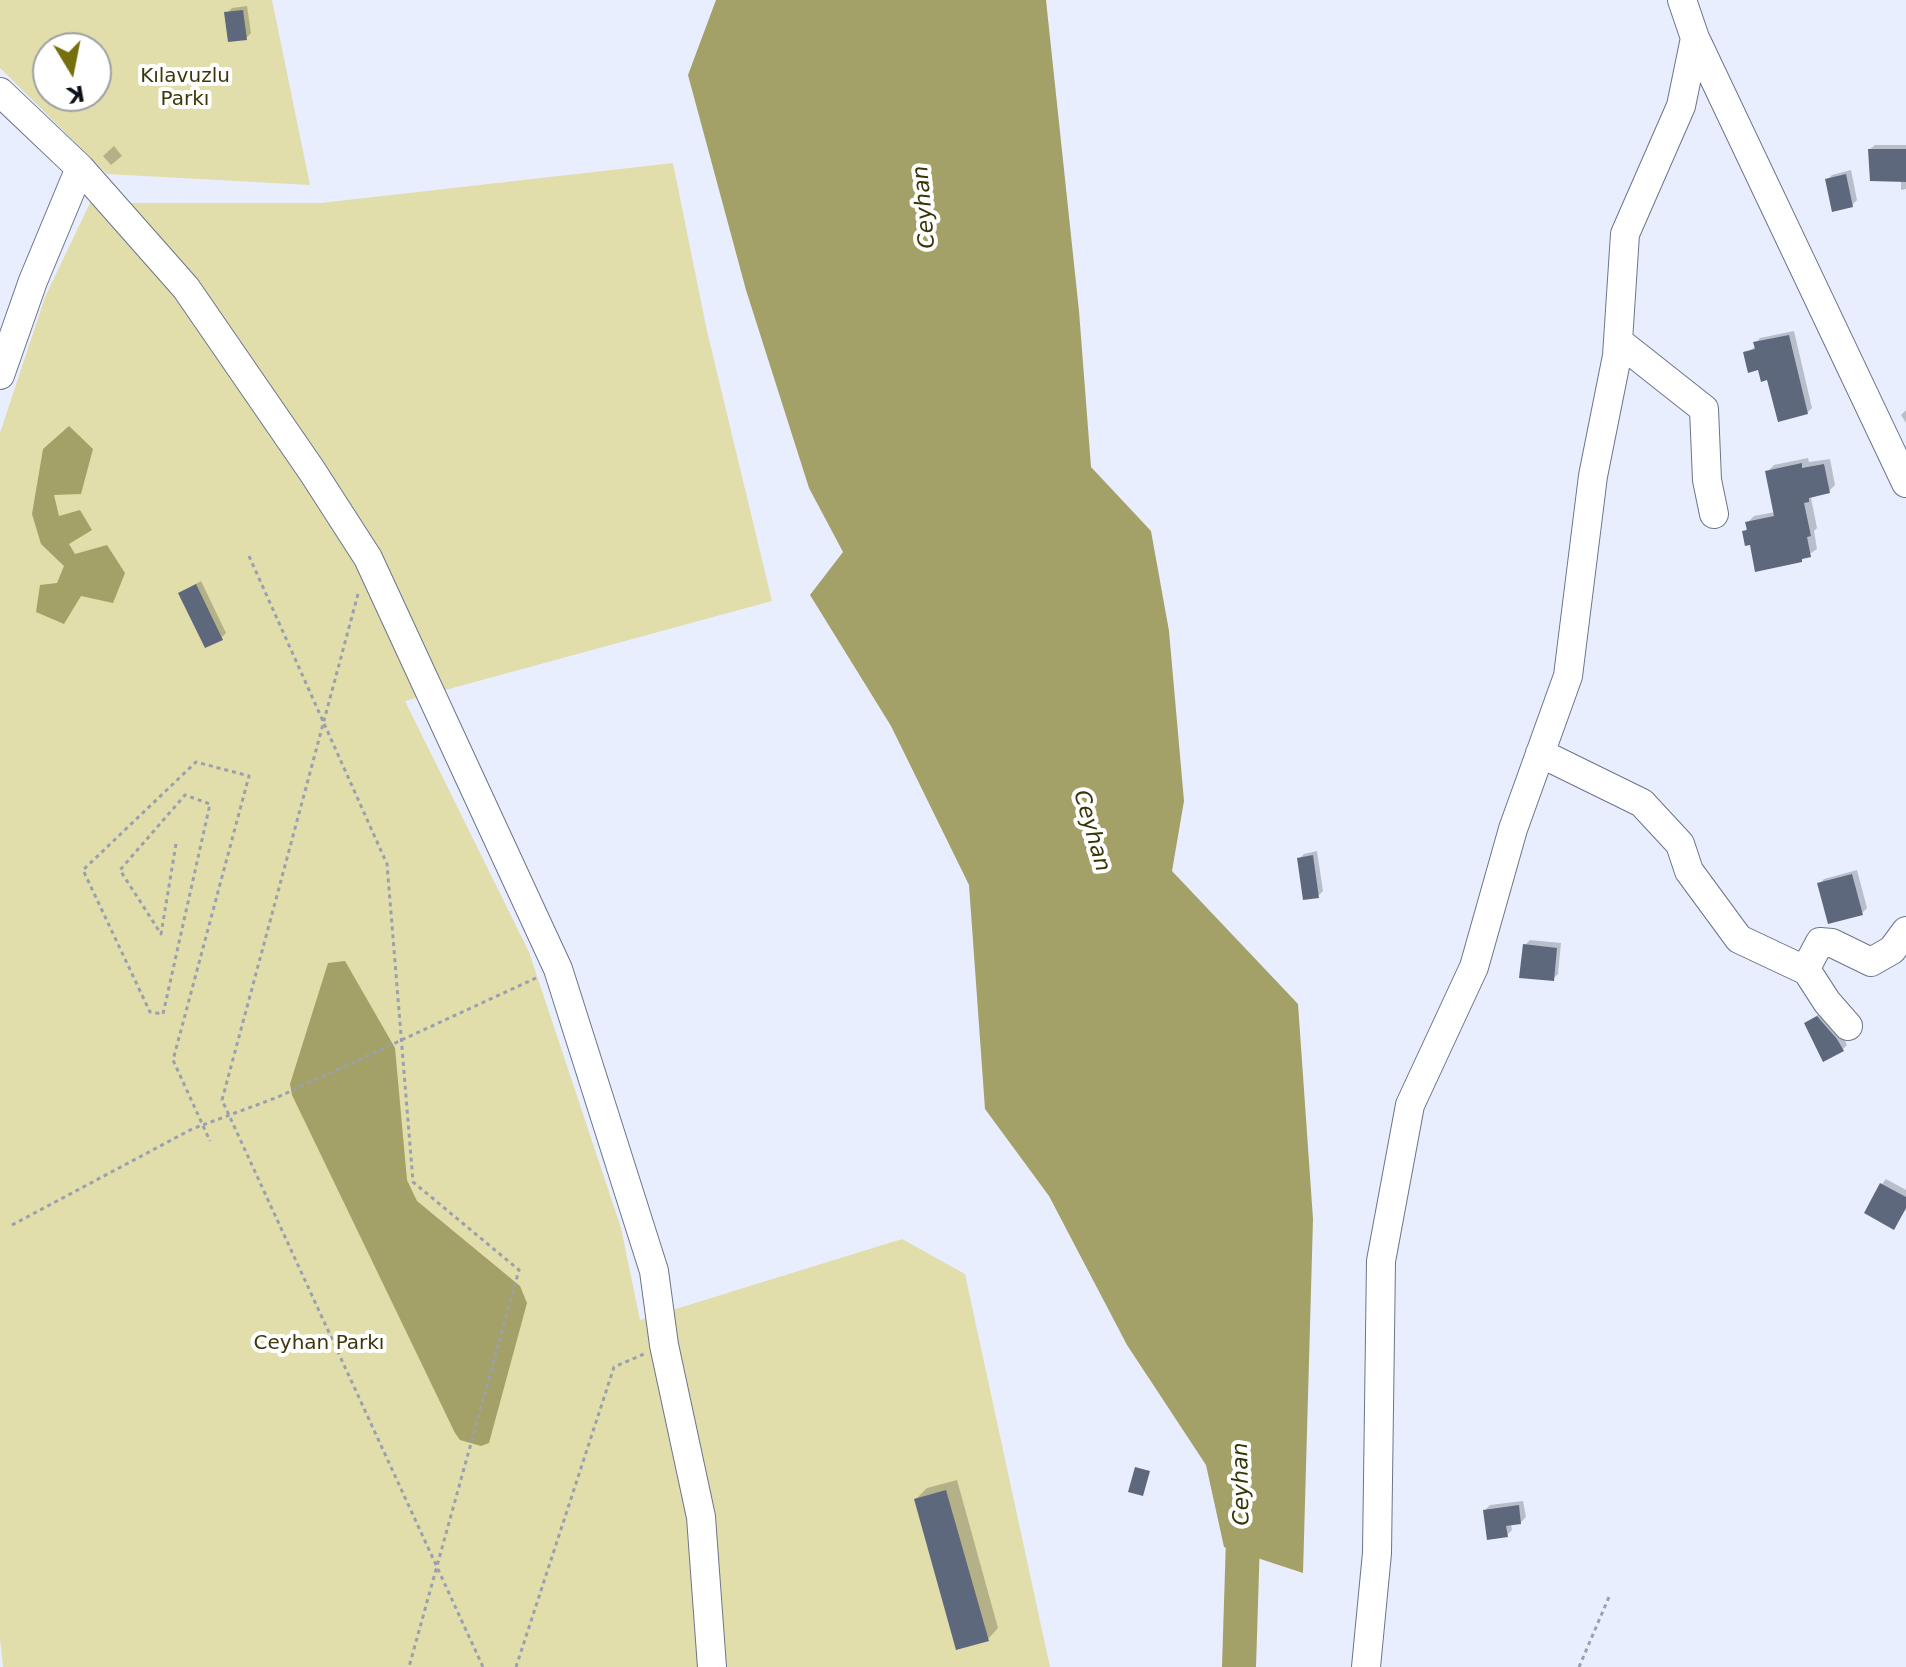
<!DOCTYPE html>
<html>
<head>
<meta charset="utf-8">
<style>
	body { margin:0 }
	#map { position:relative; width:1906px; height:1667px; overflow:hidden; background:#e8eefe; font-family:"DejaVu Sans",sans-serif }
	canvas { display:block }
	.north { position:absolute; left:32px; top:32px; width:80px; height:80px; box-sizing:border-box; background:#fff; border:2px solid #9ea0a3; border-radius:50%; rotate:170deg; font-size:22px; font-weight:700; line-height:32px; text-align:center; color:#0d1119 }
	.north::after { content:''; display:block; margin:auto; width:28px; height:36px; background:#766f0e; clip-path:polygon(50% 0,100% 100%,50% 72%,0 100%) }
</style>
</head>
<body>
<div id="map">
<canvas width="1906" height="1667"></canvas>
<div class="north">K</div>
</div>
<script>
const ctx = document.querySelector('canvas').getContext('2d');
ctx.lineJoin = 'round';
function fill(path, color) {
  ctx.fillStyle = color;
  ctx.fill(path, 'evenodd');
}
function toPath(rows) {
  const path = new Path2D();
  for (const r of rows) {
    path.moveTo(r[0], r[1]);
    for (let i = 2; i < r.length; i += 2) path.lineTo(r[i], r[i + 1]);
  }
  return path;
}
function strokePath(path, color, width, dash) {
  ctx.strokeStyle = color;
  ctx.lineWidth = width;
  ctx.lineCap = dash ? 'butt' : 'round';
  ctx.setLineDash(dash || []);
  ctx.stroke(path);
}
function write(font, color, halo, rows, align = 'center') {
  ctx.font = font + ' "DejaVu Sans",sans-serif';
  ctx.lineWidth = 8;
  ctx.setLineDash([]);
  ctx.textBaseline = 'middle';
  ctx.strokeStyle = halo;
  ctx.fillStyle = color;
  for (const [text, x, y, turn = 0] of rows) {
    ctx.save();
    ctx.translate(x, y);
    ctx.rotate((+turn || 0) * Math.PI / 180);
    ctx.textAlign = isNaN(turn) ? turn : align;
    if (halo) ctx.strokeText(text, 0, 0);
    ctx.fillText(text, 0, 0);
    ctx.restore();
  }
}
fill(toPath([
	[0,0,272,0,310,185,107,174,0,68],
	[48,48,96,48,96,96,48,96],
	[673,163,707,331,772,601,405,701,529,952,621,1228,640,1320,902,1239,965,1274,1050,1667,3,1667,0,1639,0,433,45,297,90,203,321,203]
]), '#e1deab');
fill(toPath([
	[716,0,1046,0,1079,311,1091,467,1151,531,1169,631,1184,801,1172,871,1298,1004,1313,1219,1303,1573,1224,1547,1206,1465,1127,1345,1049,1196,985,1109,969,885,891,726,810,595,843,552,809,488,746,290,688,75],
	[69,426,93,449,81,494,54,495,59,516,80,510,92,530,69,544,75,554,107,545,125,573,113,603,81,596,64,624,36,612,40,585,57,583,64,566,41,544,32,514,43,449],
	[345,961,395,1048,407,1180,417,1201,520,1286,527,1303,489,1443,481,1446,460,1440,455,1433,292,1095,290,1084,328,963]
]), '#a3a068');
fill(toPath([
	[247,6,251,33,246,38,227,13,232,8],
	[1875,145,1906,145,1906,189,1901,190,1901,180,1870,149],
	[114,146,122,156,111,165,103,156],
	[1851,170,1857,200,1852,205,1827,180,1832,175],
	[1794,331,1812,408,1807,413,1745,353,1757,346,1756,343,1760,338],
	[1906,410,1906,423,1901,415],
	[1808,458,1809,462,1830,459,1835,485,1828,492,1811,498,1817,528,1814,531,1817,549,1801,560,1752,543,1744,532,1748,527,1747,523,1754,516,1775,512,1767,472,1774,465],
	[201,581,226,633,221,638,180,593],
	[1317,851,1323,891,1318,896,1299,859,1304,854],
	[1857,870,1867,908,1862,913,1819,884,1824,879],
	[1530,940,1561,943,1558,974,1553,979,1525,945],
	[1822,1012,1842,1034,1847,1045,1842,1050,1806,1023],
	[1886,1179,1906,1190,1906,1209,1894,1227,1882,1184],
	[957,1480,998,1628,988,1639,916,1499,927,1488],
	[1523,1501,1526,1517,1521,1522,1511,1524,1512,1530,1507,1535,1485,1510,1490,1505]
]), '#0003');
strokePath(toPath([
	[1239,1667,1244,1507]
]), '#a3a068', 34);
fill(toPath([
	[243,10,247,40,228,42,224,12],
	[1868,149,1906,149,1906,182,1870,181],
	[1846,174,1853,207,1832,212,1825,179],
	[1789,335,1808,414,1778,422,1767,380,1761,382,1758,370,1748,373,1743,352,1755,349,1753,342],
	[1802,463,1802,468,1824,464,1830,493,1809,498,1809,502,1804,503,1811,536,1807,537,1811,557,1802,559,1802,562,1755,572,1750,545,1745,546,1742,531,1747,530,1745,522,1774,516,1765,471],
	[196,584,223,640,205,648,178,593],
	[1313,855,1319,898,1303,900,1297,858],
	[1852,874,1863,915,1828,924,1817,883],
	[1523,944,1557,948,1554,981,1519,978],
	[1817,1016,1837,1039,1844,1051,1823,1062,1804,1023],
	[1880,1183,1906,1197,1906,1208,1894,1230,1864,1213],
	[1135,1467,1150,1471,1143,1496,1128,1492],
	[946,1490,989,1641,956,1650,914,1499],
	[1519,1505,1521,1524,1506,1526,1508,1537,1487,1540,1483,1510]
]), '#5e687d');
const minor = toPath([
	[1682,0,1695,38,1906,483],
	[0,92,80,168,186,288,312,471,368,558,558,969,654,1271,664,1345,701,1517,712,1667],
	[1618,341,1704,409,1707,480,1714,514],
	[0,375,33,281,80,168],
	[1540,753,1642,803,1680,844,1689,871,1739,939,1807,971,1827,1002,1848,1026],
	[1805,970,1820,942,1832,943,1871,962,1892,950,1906,931],
	[1366,1667,1377,1553,1381,1261,1410,1105,1474,967,1513,829,1568,676,1593,476,1617,356,1625,234,1681,106,1695,38]
]);
strokePath(minor, '#6b758a', 30);
strokePath(toPath([
	[249,556,387,864,413,1182,519,1270,409,1667],
	[358,594,222,1100,483,1667],
	[176,844,161,934,120,870,185,795,210,804,163,1014,150,1012,83,870,196,762,249,776,173,1060,210,1141],
	[12,1225,192,1129,278,1097,536,978],
	[516,1667,614,1367,644,1354],
	[1579,1667,1609,1597]
]), '#9aa0ad', 3, [4, 4]);
strokePath(minor, '#fff', 28);
write('20px', '#3c380a', '#fff', [
	["Kılavuzlu",185,77],
	["Parkı",185,100],
	["Ceyhan Parkı",319,1344]
]);
write('italic 22px', '#373405', '#fff', [
	["Ceyhan",925,207,-95],
	["Ceyhan",1091,831,74],
	["Ceyhan",1242,1484,-91]
]);
</script>
</body>
</html>
